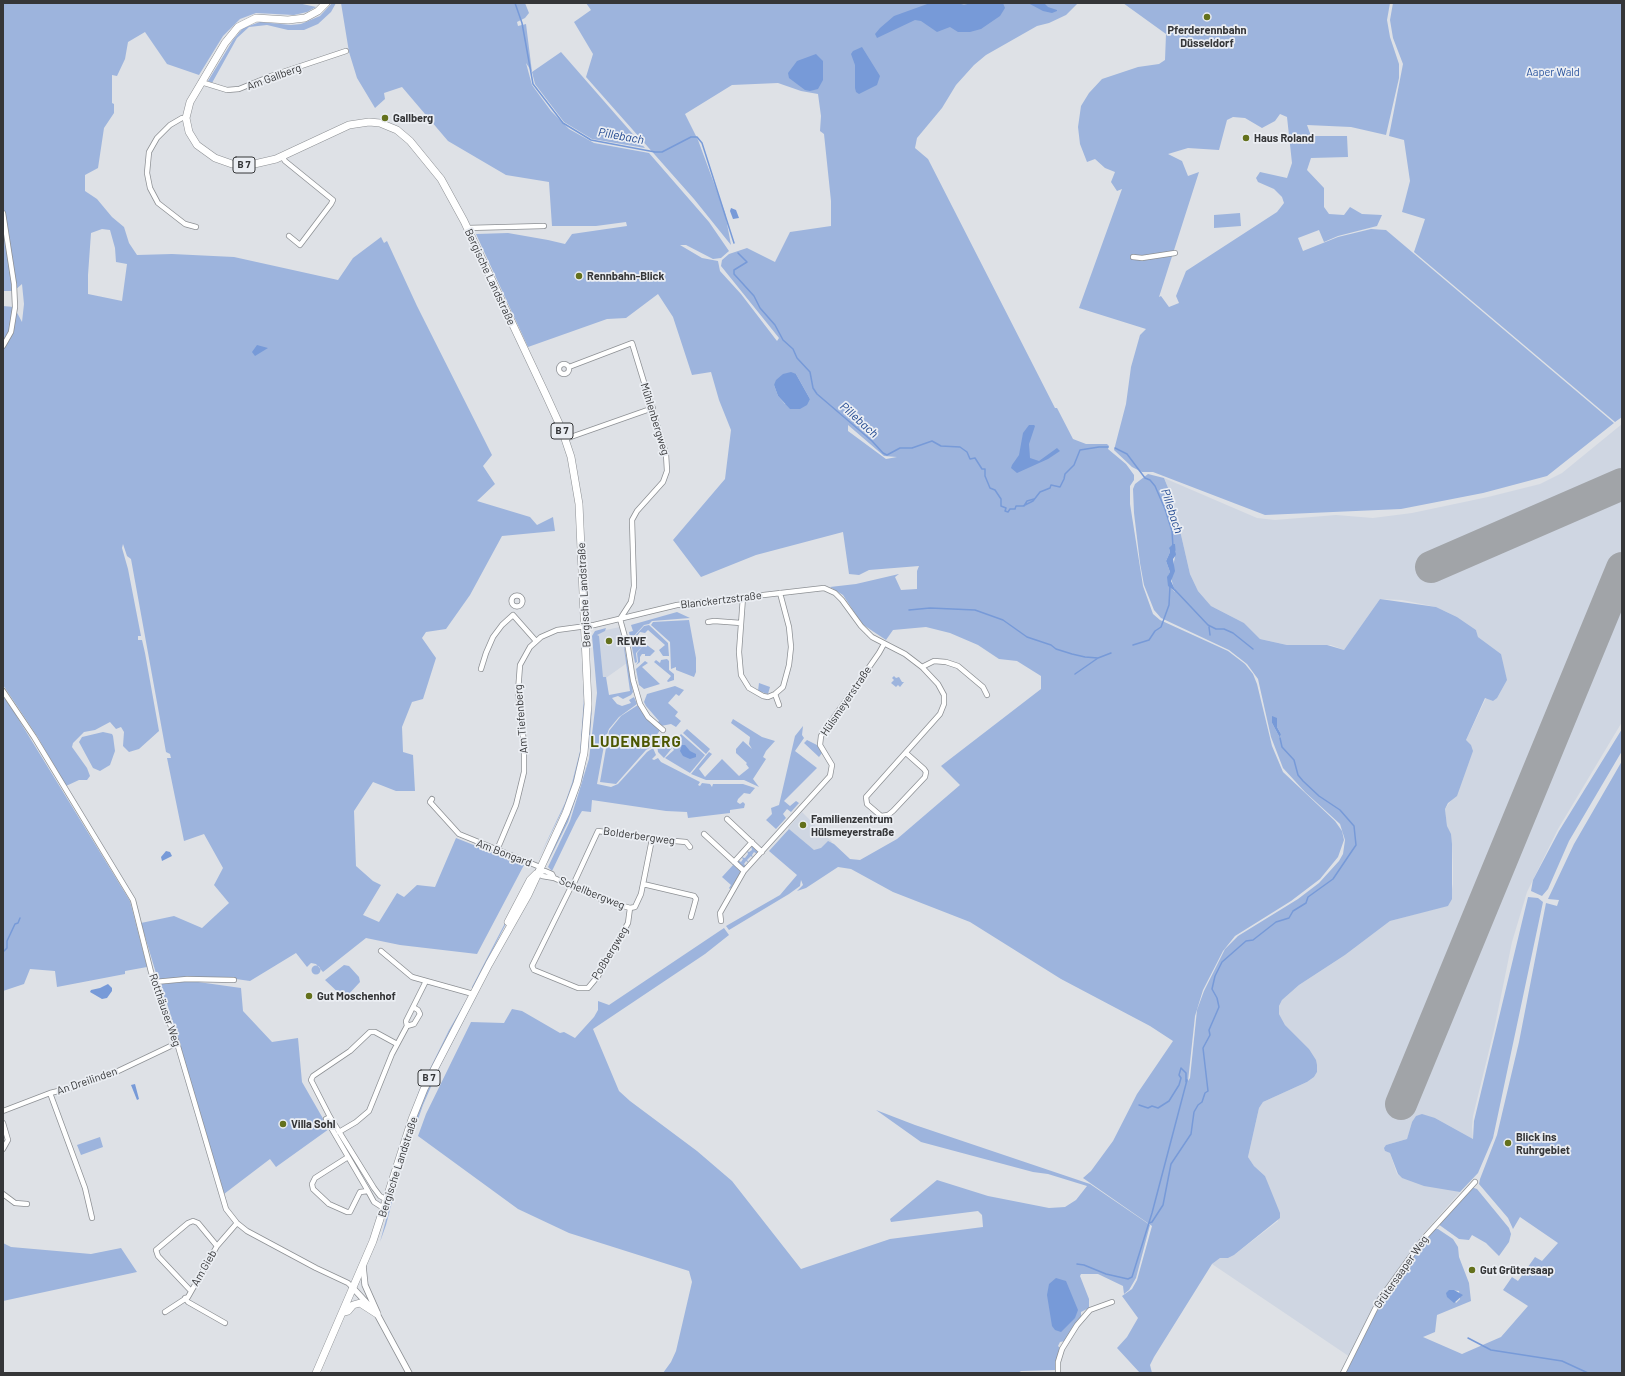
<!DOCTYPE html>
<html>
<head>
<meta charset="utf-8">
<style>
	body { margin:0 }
	#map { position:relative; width:1625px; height:1376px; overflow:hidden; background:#dee1e6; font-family:Barlow,sans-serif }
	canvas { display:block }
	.frame { position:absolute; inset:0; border:4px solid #353638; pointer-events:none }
</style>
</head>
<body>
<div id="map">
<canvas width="1625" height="1376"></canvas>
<div class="frame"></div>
</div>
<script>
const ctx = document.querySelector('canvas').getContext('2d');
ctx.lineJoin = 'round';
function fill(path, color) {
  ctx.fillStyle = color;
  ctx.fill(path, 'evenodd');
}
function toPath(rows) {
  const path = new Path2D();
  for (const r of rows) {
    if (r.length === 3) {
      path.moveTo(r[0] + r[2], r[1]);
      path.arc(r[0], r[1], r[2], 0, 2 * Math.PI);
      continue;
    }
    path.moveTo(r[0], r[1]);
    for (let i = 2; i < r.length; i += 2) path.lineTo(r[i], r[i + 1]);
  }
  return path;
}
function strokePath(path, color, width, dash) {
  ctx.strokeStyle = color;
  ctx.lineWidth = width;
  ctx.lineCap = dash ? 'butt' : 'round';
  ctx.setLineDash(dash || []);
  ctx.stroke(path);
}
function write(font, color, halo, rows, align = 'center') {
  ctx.font = font + ' Barlow,sans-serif';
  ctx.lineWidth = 3.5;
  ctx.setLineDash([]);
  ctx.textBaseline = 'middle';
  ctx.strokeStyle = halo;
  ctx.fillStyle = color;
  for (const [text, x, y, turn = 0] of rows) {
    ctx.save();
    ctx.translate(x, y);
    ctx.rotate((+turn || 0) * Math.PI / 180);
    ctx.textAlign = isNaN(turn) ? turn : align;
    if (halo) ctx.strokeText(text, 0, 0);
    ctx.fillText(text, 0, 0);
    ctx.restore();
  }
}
fill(toPath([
	[1622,424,1622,722,1558,829,1527,892,1512,942,1494,1030,1473,1116,1472,1127,1473,1139,1435,1118,1412,1122,1407,1139,1386,1145,1385,1151,1390,1153,1397,1174,1402,1178,1460,1192,1423,1234,1375,1303,1350,1357,1212,1264,1220,1258,1228,1258,1234,1255,1278,1221,1265,1176,1254,1166,1248,1157,1259,1108,1263,1102,1307,1082,1314,1077,1317,1072,1309,1049,1285,1025,1279,1014,1279,1006,1282,1000,1299,985,1345,955,1390,921,1449,905,1453,884,1453,867,1452,844,1447,826,1445,809,1452,799,1466,740,1486,698,1493,701,1501,654,1478,637,1476,630,1457,617,1436,607,1402,600,1380,599,1344,650,1331,645,1287,645,1260,639,1244,623,1211,606,1198,591,1190,574,1173,500,1164,478,1257,518,1275,520,1336,515,1373,518,1412,513,1488,497,1540,484,1562,473],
	[620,627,627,663,603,680,596,632],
	[802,812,832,842,819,856,788,828]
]), '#cfd6e2');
fill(toPath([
	[3,3,298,3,316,7,307,12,294,15,256,13,240,19,223,36,199,75,167,64,145,32,128,42,125,59,117,76,112,75,112,103,114,104,114,113,104,128,98,168,85,175,85,191,97,199,112,217,124,227,129,243,137,255,172,254,234,257,338,280,353,258,381,237,384,243,387,241,417,306,492,455,483,466,495,484,477,501,530,517,537,525,553,517,555,531,502,536,470,595,446,629,426,632,422,638,436,658,423,699,412,702,402,727,403,752,413,755,415,791,396,791,373,782,354,811,356,866,373,881,381,885,363,915,379,922,397,893,404,897,417,885,435,887,456,838,524,865,477,954,400,945,366,938,323,972,316,964,311,963,307,967,296,953,250,981,236,979,192,978,158,980,141,923,174,916,202,928,229,903,214,885,223,868,204,834,184,841,167,758,171,758,170,754,166,752,131,559,127,556,123,544,122,548,128,569,141,636,138,636,138,640,142,640,145,653,159,731,139,749,129,752,123,746,124,732,121,727,116,729,110,722,95,730,84,732,73,743,72,747,87,768,90,776,87,780,79,780,66,786,37,736,3,685,3,306,14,307,22,322,24,304,22,284,14,291,3,291],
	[102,229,110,230,115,248,116,262,127,264,122,301,88,294,88,275,91,233],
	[332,3,336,3,331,12,318,24,304,30,288,30,267,25,249,27,237,38,212,83,208,81,233,40,243,28,260,22,291,25,301,24,320,16],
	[341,3,525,3,529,13,525,18,517,22,518,26,526,24,532,72,561,52,645,148,592,139,564,122,535,84,532,72,526,63,532,85,551,111,569,129,594,143,649,153,709,222,729,251,721,258,713,259,686,245,680,245,702,258,718,261,720,271,741,294,777,341,779,338,721,266,722,260,729,254,747,248,775,262,790,232,831,226,831,201,824,134,820,131,821,116,818,94,801,91,778,83,732,85,685,114,698,140,725,213,731,245,694,199,586,77,593,54,574,22,591,10,586,3,1078,3,1066,15,1049,23,1037,26,986,55,974,65,956,85,942,108,917,138,915,148,928,159,1055,408,1057,408,1073,439,1086,444,1107,444,1109,446,1108,449,1126,464,1134,475,1134,480,1130,486,1130,504,1143,586,1153,614,1160,620,1228,651,1245,664,1253,674,1257,684,1272,746,1283,772,1335,821,1342,831,1344,840,1338,857,1320,879,1291,901,1235,936,1223,951,1203,990,1195,1016,1188,1081,1190,1078,1197,1010,1204,991,1225,949,1238,936,1298,899,1319,883,1339,861,1343,854,1345,840,1340,824,1305,792,1283,768,1271,737,1258,679,1247,664,1229,650,1161,618,1154,610,1144,585,1140,563,1134,513,1133,489,1135,484,1148,474,1164,478,1173,500,1190,574,1198,591,1211,606,1244,623,1260,639,1287,645,1327,645,1344,650,1380,599,1436,607,1457,617,1476,630,1478,637,1501,654,1507,680,1497,698,1493,701,1485,698,1466,740,1471,745,1473,751,1457,796,1448,803,1445,809,1447,826,1451,834,1452,844,1452,899,1448,906,1390,921,1345,955,1299,985,1282,1000,1279,1006,1279,1014,1285,1025,1309,1049,1316,1060,1317,1065,1317,1072,1314,1077,1307,1082,1263,1102,1259,1108,1248,1157,1254,1166,1265,1176,1280,1213,1280,1218,1234,1255,1228,1258,1220,1258,1212,1264,1154,1357,1150,1365,1152,1373,1140,1373,1117,1348,1127,1337,1138,1318,1122,1296,1132,1289,1137,1280,1152,1226,1083,1178,1091,1171,1113,1141,1137,1094,1173,1041,1150,1026,1061,979,970,922,893,892,851,869,838,867,806,888,797,891,803,885,801,880,800,886,789,894,729,930,726,926,780,895,797,875,769,851,789,829,814,850,821,848,828,841,834,844,850,859,860,860,897,839,960,785,941,766,1041,689,1041,676,1017,661,999,659,978,645,950,633,926,627,893,630,886,640,862,624,843,595,830,587,856,584,899,574,895,577,901,590,917,589,917,571,919,566,869,570,859,575,849,574,843,532,756,555,701,577,673,540,725,479,731,430,719,400,711,372,692,375,673,317,658,294,626,318,607,319,528,347,476,234,508,233,548,240,565,244,572,234,627,226,626,222,596,226,552,226,549,182,506,175,448,141,402,87,384,93,385,99,375,108,357,78,349,52],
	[796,374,810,399,785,404,778,396,774,385],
	[848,425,884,456,897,457,886,459,848,431],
	[1169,548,1176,551,1171,578,1175,592,1169,586,1168,576,1170,572,1166,561,1170,552],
	[1272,718,1277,718,1277,727,1281,734,1280,738,1272,723],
	[1123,3,1390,3,1387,20,1390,37,1399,64,1399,78,1386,135,1351,127,1307,125,1311,136,1347,136,1348,157,1311,158,1307,170,1324,188,1324,207,1329,214,1344,215,1350,207,1362,214,1382,215,1377,226,1338,236,1324,242,1319,230,1298,238,1303,251,1338,237,1371,229,1386,230,1614,423,1547,476,1483,493,1401,509,1265,515,1153,472,1142,472,1132,467,1114,450,1126,404,1131,367,1140,335,1146,329,1079,308,1122,189,1117,191,1111,182,1115,172,1105,168,1095,159,1087,162,1080,144,1078,127,1081,106,1089,93,1102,79,1138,67,1159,64,1165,60,1166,34],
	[1280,114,1287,117,1292,163,1287,178,1260,172,1256,178,1258,182,1274,189,1282,197,1284,203,1277,212,1186,271,1176,296,1179,303,1169,307,1161,296,1159,297,1199,172,1188,176,1182,161,1168,154,1188,148,1219,150,1227,120,1233,117,1245,118,1262,128,1275,121],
	[1393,3,1622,3,1622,417,1615,422,1414,252,1425,219,1402,212,1410,181,1404,140,1389,136,1403,64,1393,38,1390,20],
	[1240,213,1241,226,1214,228,1214,215],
	[677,612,690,618,652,621,649,624,644,625,633,637,642,647,636,653,637,662,635,663,629,632,633,631,631,625],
	[689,620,696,658,696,672,694,677,676,670,676,667,671,669,670,642,651,625,653,622],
	[649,625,668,643,669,656,663,656,659,650,665,645,648,630,645,633,640,632,636,637,655,651,650,656,645,656,645,654,642,654,640,657,640,662,636,665,638,662,637,653,643,646,634,637,644,626],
	[606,628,605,631,597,635,599,636,603,677,606,677,609,695,630,691,622,634,633,692,631,695,623,699,618,696,612,698,617,704,622,706,631,703,629,700,634,697,637,704,619,717,609,729,605,740,597,784,611,787,618,784,647,752,653,748,656,755,652,759,654,760,658,758,661,762,700,782,698,785,700,786,702,783,710,784,712,787,713,784,743,784,755,788,750,794,744,793,738,799,737,802,740,804,743,802,745,804,744,808,730,810,730,813,688,818,687,812,666,811,592,800,591,812,582,811,576,821,552,871,548,867,570,821,589,759,597,693,592,636,595,631],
	[582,642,585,707,583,736,578,769,566,803,538,860,565,803,572,783,580,751,584,698],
	[667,659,669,661,669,670,674,674,674,680,668,682,667,681,671,676,654,662,656,660,660,663,661,660],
	[645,661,648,663,642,667,660,684,644,689,639,685,636,669],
	[894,676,896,678,899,677,902,682,904,682,900,687,898,685,896,687,891,683,894,680,892,678],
	[759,683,770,687,768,694,758,691],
	[675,686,684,690,679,696,676,694,668,703,678,712,675,716,681,721,676,727,671,724,661,726,657,723,659,721,646,706,644,702,647,694],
	[3,694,130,901,147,967,125,971,125,974,57,987,55,971,30,969,24,984,3,991],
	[638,705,645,716,660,730,655,738,653,746,646,750,616,784,600,782,609,731,621,716],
	[592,708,590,738,583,777,568,822,547,864,576,796],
	[733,719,762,737,775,741,766,751,763,757,766,759,753,779,759,787,744,780,706,780,691,774,709,752,712,754,699,769,705,777,722,759,739,776,749,768,746,764,747,763,736,753,736,749,743,741,752,749,749,744,750,737,731,723],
	[803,726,802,735,804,738,795,751,817,768,784,801,790,806,796,801,799,803,791,812,787,809,783,814,786,818,776,829,766,820,772,814,771,808,779,805,795,736],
	[687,729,710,749,706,754,683,733],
	[1622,729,1622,751,1569,841,1548,889,1542,896,1531,891,1533,880,1559,831],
	[103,732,112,734,113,736,115,751,110,765,100,771,93,768,79,742,82,737],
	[681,734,705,755,690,773,665,758,674,750,671,745],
	[665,735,673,741,669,745,672,748,664,758,658,752,657,744,661,736],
	[807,740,817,745,822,753,819,757,804,743],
	[1622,761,1622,1373,1344,1373,1373,1317,1413,1256,1434,1229,1438,1229,1453,1239,1458,1247,1459,1257,1469,1283,1471,1301,1437,1315,1435,1332,1423,1337,1462,1354,1501,1337,1528,1306,1503,1290,1512,1277,1518,1281,1535,1257,1542,1261,1558,1243,1520,1217,1513,1229,1508,1218,1479,1184,1480,1179,1497,1135,1519,1042,1546,903,1557,906,1559,900,1548,899,1574,844],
	[1449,1290,1459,1291,1460,1299,1456,1303],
	[751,846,753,846,758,852,757,854,754,852,752,855,753,858,751,856,747,860,749,863,746,861,744,864,746,866,743,868,737,862,738,860,741,862,743,859,741,857,745,858,748,854,747,851,749,852,752,850],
	[734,864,740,870,741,872,739,874,741,874,730,889,729,888,731,885,722,877],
	[1528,897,1538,898,1543,902,1493,1138,1478,1173,1460,1192,1424,1186,1402,1178,1398,1174,1390,1153,1385,1151,1384,1148,1386,1145,1407,1139,1412,1122,1416,1116,1422,1114,1435,1118,1473,1139,1474,1121],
	[517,900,518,900,472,990,472,987],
	[724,928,729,935,705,954,593,1029,619,1091,630,1101,697,1151,732,1181,801,1269,890,1239,983,1227,982,1215,978,1211,891,1222,890,1219,937,1180,988,1196,1049,1208,1065,1207,1076,1200,1087,1186,1048,1174,1033,1172,921,1142,876,1110,915,1125,1090,1184,1150,1225,1136,1278,1129,1290,1124,1294,1123,1286,1098,1274,1081,1274,1080,1276,1089,1299,1089,1308,1081,1312,1081,1318,1065,1341,1060,1342,1058,1346,1060,1348,1056,1370,1021,1371,1018,1373,663,1373,671,1362,676,1351,692,1282,689,1271,569,1233,518,1209,418,1136,426,1114,471,1022,504,1023,512,1009,522,1011,560,1033,564,1032,575,1038,594,1017,598,1010,598,1001,609,1005],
	[344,965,349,966,359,977,360,982,347,996,343,997,325,980],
	[316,970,4.5],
	[191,981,241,988,243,1011,272,1042,298,1038,302,1082,329,1129,276,1167,270,1159,224,1194,179,1042,166,1000,159,987,162,984],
	[468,997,424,1082,385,1192,419,1091,449,1030],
	[475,997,476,997,440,1066,423,1105,401,1168,386,1225,380,1242,402,1160,420,1106,429,1085],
	[100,1137,103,1147,81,1155,77,1145],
	[1471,1187,1477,1189,1509,1228,1511,1234,1509,1242,1499,1256,1486,1243,1472,1235,1469,1240,1459,1239,1438,1224],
	[3,1243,11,1247,91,1254,121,1248,137,1272,3,1301]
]), '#9db4dd');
fill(toPath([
	[930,3,958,3,964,5,971,3,1003,3,1005,8,1000,16,981,29,970,32,958,32,950,27,937,32,921,21,915,20,877,38,875,34,880,28,894,16],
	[1028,3,1044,3,1048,7,1057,10,1057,11,1052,13,1043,11],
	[862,47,880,76,877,85,859,94,856,92,855,88,855,65,851,54,853,51],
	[816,54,823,61,823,80,818,89,810,91,805,90,789,78,788,73,797,61],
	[731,208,736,210,739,218,733,219,730,211],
	[257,345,268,348,255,356,252,352],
	[791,372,796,374,810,399,807,405,800,409,790,409,778,396,774,385,776,380,783,374],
	[1029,425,1034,425,1035,426,1029,444,1030,458,1039,461,1057,448,1060,451,1048,459,1017,473,1011,468,1012,465,1019,455,1023,433],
	[1173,544,1175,544,1176,555,1173,559,1175,571,1171,581,1176,592,1168,586,1167,577,1170,572,1166,561,1170,552,1169,548],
	[1272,716,1277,718,1277,727,1281,734,1280,738,1272,723],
	[682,745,685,745,690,751,696,754,696,757,690,759,683,756,680,751],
	[166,851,170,852,172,856,162,861,161,857],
	[108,984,112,988,112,991,107,998,102,999,90,992,91,990,100,988],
	[135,1084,139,1099,137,1100,131,1085],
	[1056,1278,1066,1281,1078,1310,1075,1318,1061,1332,1055,1330,1052,1326,1047,1295,1049,1284],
	[1449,1290,1454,1290,1463,1295,1454,1303,1447,1297,1446,1293]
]), '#779ad8');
strokePath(toPath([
	[515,3,522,23,533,84,563,123,591,140,655,152,662,152,691,137,697,137,702,143,734,243],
	[738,253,747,262,734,270,734,274,754,296,760,308,775,325,783,340,793,349,797,358,810,372,813,388,817,394,872,441,883,453,887,455,900,448,912,448,932,441,941,446,960,447,967,452,970,459,975,458,982,469,985,469,985,476,990,488,995,490,1001,499,1001,506,1006,508,1005,511,1008,512,1010,509,1015,509,1016,506,1023,506,1033,501,1040,492,1050,488,1051,485,1060,487,1064,479,1065,474,1074,465,1080,450,1099,447,1108,447],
	[1115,448,1127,454,1145,478,1150,480,1155,486,1165,509,1172,531,1173,547],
	[1024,506,1027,501,1034,499],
	[1175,590,1208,625,1216,629,1224,629,1233,633,1253,649],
	[909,610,930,608,975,610,1003,620,1027,637,1051,645,1056,649,1072,654,1085,657,1098,658],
	[1209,627,1210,635],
	[1133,645,1149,640,1155,631,1161,627,1169,605,1170,586],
	[1075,674,1098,658,1111,653],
	[3,952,7,948,7,941,15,924,18,923,20,918],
	[1139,1105,1148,1108,1152,1106,1158,1108,1169,1101,1179,1085,1181,1078,1179,1075,1181,1068,1186,1073,1186,1082],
	[1149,1223,1152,1222,1163,1205,1171,1164,1191,1134,1194,1112,1198,1105,1202,1102,1205,1093,1208,1091,1203,1048,1210,1035,1209,1030,1219,1007,1217,998,1212,989,1215,976,1222,962,1246,941,1253,940,1276,922,1289,918,1293,911,1306,903,1308,897,1333,879,1356,845,1354,826,1340,810,1319,796,1303,781,1298,775,1294,760,1282,747,1280,738],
	[1077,1264,1084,1265,1106,1274,1128,1279,1132,1277,1152,1213,1187,1080],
	[1468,1338,1491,1350,1562,1361,1588,1373]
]), '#779ad8', 1.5);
strokePath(toPath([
	[1431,567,1622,484],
	[1401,1104,1622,568]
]), '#a1a4a8', 32);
const minor = toPath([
	[201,82,227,90,239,89,271,76,346,51],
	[186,118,182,118,170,125,157,138,149,152,147,173,150,188,158,203,185,224,196,227],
	[282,156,285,161,333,200,331,204,300,245,289,236],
	[3,213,14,284,15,307,11,332,3,346],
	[467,228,544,226],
	[1133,257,1142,258,1175,253],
	[564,369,5],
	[569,367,632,343,666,454,667,471,663,482,637,511,632,520,634,586,631,602,620,619,628,648,633,680,640,704,648,717,663,730],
	[565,439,653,408],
	[517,601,5.5],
	[743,597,739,652,741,675,749,688,763,696,768,697,775,694,783,687,789,665,791,647,789,627,780,593],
	[708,622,714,621,741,623],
	[922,667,934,661,946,662,958,666,983,687,987,695],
	[481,669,486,653,493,637,502,625,513,615,536,641],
	[3,691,34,737,133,900,151,972,177,1043,226,1209,237,1223,247,1231,316,1268,348,1283,353,1288],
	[775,694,779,705],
	[432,799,430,802,459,834,540,867],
	[727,819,762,852],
	[704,834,744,871],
	[497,850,516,805,524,772,524,743,518,692,520,665,530,647,541,637,557,630,594,625,677,605,824,588,835,593,842,600,861,626,872,637,905,654,922,667,938,684,944,695,944,704,940,714,866,797,867,804,881,816,888,815,893,811,925,777,926,772,924,769,906,753],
	[734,862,752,842],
	[538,871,542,876,554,878,601,899,630,908],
	[540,872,545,871,552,874,554,878],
	[643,884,694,896,696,899,691,917],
	[572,885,532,966,534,970,578,988,588,988,598,976,628,923,630,908],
	[573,885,598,831,652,839,686,842,690,847],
	[630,908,635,907,641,894,652,839],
	[721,921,720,913,744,871,830,776,832,765,820,745,821,736,879,653,884,644],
	[381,951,412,977,473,994],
	[155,982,187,979,234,980],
	[407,1026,414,1024,420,1014,418,1010,413,1007],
	[3,1111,50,1093],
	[330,1117,326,1119,368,1191,374,1202,385,1209],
	[3,1123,8,1140,3,1149],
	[339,1132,356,1122,369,1111,392,1054,407,1026,406,1021,426,981],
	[348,1157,315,1178,312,1184,313,1189,329,1204,347,1212,350,1212,360,1192,368,1191],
	[3,1194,15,1203,27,1204],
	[387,1200,380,1196,374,1188,330,1117,311,1080,313,1076,350,1051,370,1032,375,1032,397,1044],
	[92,1218,85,1188,50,1093,71,1088,116,1072,177,1043],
	[191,1291,158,1256,156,1250,188,1223,193,1221,198,1223,217,1246],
	[185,1298,188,1302,225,1323],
	[165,1312,188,1297,217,1246,237,1223],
	[1058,1373,1058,1362,1062,1349,1077,1325,1090,1310,1112,1302],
	[1343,1373,1380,1299,1424,1238,1475,1182]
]);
const tertiary = toPath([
	[363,1266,365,1285,377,1312],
	[353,1288,377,1314,409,1373]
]);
const primary = toPath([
	[508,922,530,880,536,874],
	[344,1312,348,1311,353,1305,360,1303,377,1314],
	[316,1373,373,1241,412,1119,424,1089,489,964,528,895,566,813,577,783,584,753,588,704,579,504,571,457,562,430,546,395,464,221,441,179,410,141,397,130,380,123,369,122,349,125,276,159,250,165,232,164,215,158,197,145,189,132,186,118,190,102,225,43,238,27,256,18,288,20,305,18,318,11,326,3]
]);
strokePath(minor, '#8d9094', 6);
strokePath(tertiary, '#8d9094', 7);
strokePath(primary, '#8d9094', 8);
strokePath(minor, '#fff', 4.5);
strokePath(tertiary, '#fff', 5.5);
strokePath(primary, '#fff', 7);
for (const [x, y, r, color] of [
	[1207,17,4,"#64711c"],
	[385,118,4,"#64711c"],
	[1246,138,4,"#64711c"],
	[579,276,4,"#64711c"],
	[609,641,4,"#64711c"],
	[803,825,4,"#64711c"],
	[309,996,4,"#64711c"],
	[283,1124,4,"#64711c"],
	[1508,1143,4,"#64711c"],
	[1472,1270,4,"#64711c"]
]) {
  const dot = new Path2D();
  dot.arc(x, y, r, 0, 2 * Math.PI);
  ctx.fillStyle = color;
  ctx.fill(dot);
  strokePath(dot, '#ebeef3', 1.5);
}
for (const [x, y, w] of [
	[244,165,22],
	[562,431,22],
	[429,1078,22]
]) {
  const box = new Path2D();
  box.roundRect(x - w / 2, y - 8, w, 16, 3);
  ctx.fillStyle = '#ebeef3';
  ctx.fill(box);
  strokePath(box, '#353638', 1);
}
write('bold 10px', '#353638', null, [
	["B 7",244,165],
	["B 7",562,431],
	["B 7",429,1078]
]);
write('bold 11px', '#353638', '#ebeef3', [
	["Pferderennbahn",1207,30,"center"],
	["Düsseldorf",1207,43,"center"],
	["Gallberg",393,118],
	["Haus Roland",1254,138],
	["Rennbahn-Blick",587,276],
	["REWE",617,641],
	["Familienzentrum",811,819],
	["Hülsmeyerstraße",811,832],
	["Gut Moschenhof",317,996],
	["Villa Sohl",291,1124],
	["Blick ins",1516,1137],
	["Ruhrgebiet",1516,1150],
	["Gut Grütersaap",1480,1270]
], 'left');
write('11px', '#2a549e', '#ebeef3', [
	["Aaper Wald",1553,72]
]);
write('11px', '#353638', '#ebeef3', [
	["Am Gallberg",274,77,-20],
	["Bergische Landstraße",490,277,65],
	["Mühlenbergweg",655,419,73],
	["Bergische Landstraße",584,595,-93],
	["Blanckertzstraße",721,600,-7],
	["Hülsmeyerstraße",846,701,-56],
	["Am Tiefenberg",521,719,-95],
	["Bolderbergweg",639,836,8],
	["Am Bongard",504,853,21],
	["Schellbergweg",592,893,22],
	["Poßbergweg",610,953,-59],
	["Rotthäuser Weg",165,1010,71],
	["An Dreilinden",87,1081,-19],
	["Bergische Landstraße",398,1167,-72],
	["Am Gieb",204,1268,-60],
	["Grütersaaper Weg",1401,1272,-55]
]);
write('italic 12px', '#1f4790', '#ebeef3', [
	["Pillebach",621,136,10],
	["Pillebach",859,420,42],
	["Pillebach",1172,511,72]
]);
ctx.letterSpacing = '1px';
write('bold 15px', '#4c5701', '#ebeef3', [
	["LUDENBERG",636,742]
]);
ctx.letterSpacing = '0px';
</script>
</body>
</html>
